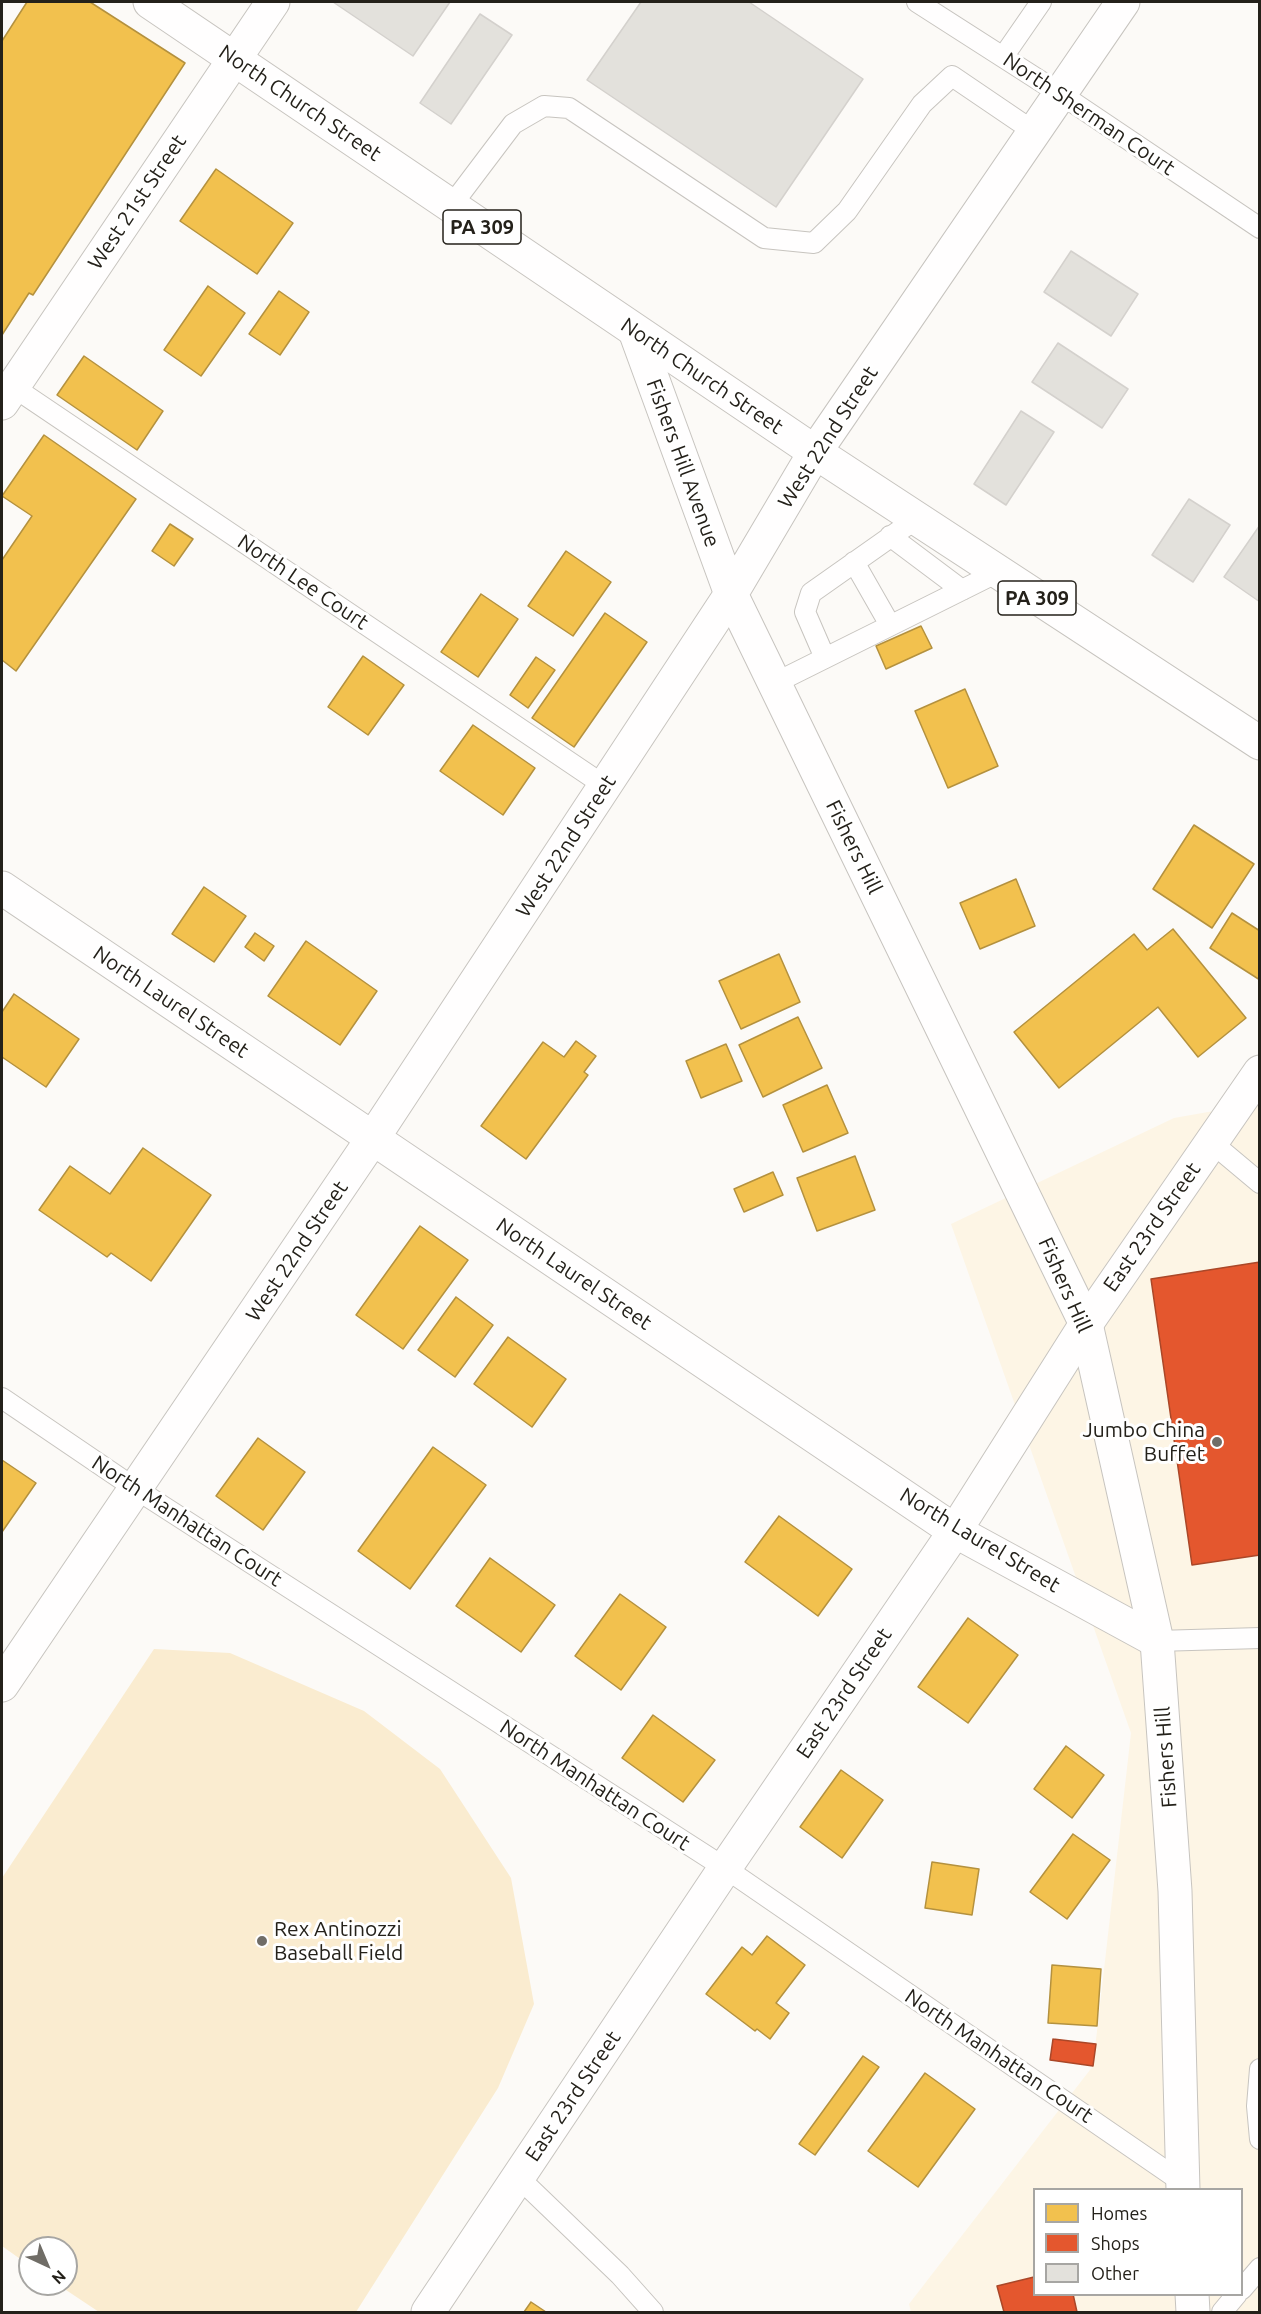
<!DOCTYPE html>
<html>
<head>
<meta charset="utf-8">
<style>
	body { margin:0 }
	#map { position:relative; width:1261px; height:2314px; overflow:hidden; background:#fcfaf7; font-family:Ubuntu,sans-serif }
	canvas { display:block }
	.frame { position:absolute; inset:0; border:3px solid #24211a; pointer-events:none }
	.legend { position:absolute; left:1033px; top:2188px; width:210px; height:108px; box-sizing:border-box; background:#fff; border:2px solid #a7a6a3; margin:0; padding:8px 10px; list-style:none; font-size:18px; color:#24211a }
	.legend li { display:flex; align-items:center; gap:12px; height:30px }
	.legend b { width:30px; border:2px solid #a7a6a3 }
	.north { position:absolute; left:18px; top:2236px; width:60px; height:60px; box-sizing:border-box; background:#fff; border:2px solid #a7a6a3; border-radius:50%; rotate:136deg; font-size:16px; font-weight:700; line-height:24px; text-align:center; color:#24211a }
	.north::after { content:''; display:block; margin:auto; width:21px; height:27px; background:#706d67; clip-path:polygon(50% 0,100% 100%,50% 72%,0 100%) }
</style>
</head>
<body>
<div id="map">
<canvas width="1261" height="2314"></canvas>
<div class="frame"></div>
<ul class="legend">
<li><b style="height:16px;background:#f2c14e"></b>Homes</li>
<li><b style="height:16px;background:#e4572e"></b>Shops</li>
<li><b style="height:16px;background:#e3e1dc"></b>Other</li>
</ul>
<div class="north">N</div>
</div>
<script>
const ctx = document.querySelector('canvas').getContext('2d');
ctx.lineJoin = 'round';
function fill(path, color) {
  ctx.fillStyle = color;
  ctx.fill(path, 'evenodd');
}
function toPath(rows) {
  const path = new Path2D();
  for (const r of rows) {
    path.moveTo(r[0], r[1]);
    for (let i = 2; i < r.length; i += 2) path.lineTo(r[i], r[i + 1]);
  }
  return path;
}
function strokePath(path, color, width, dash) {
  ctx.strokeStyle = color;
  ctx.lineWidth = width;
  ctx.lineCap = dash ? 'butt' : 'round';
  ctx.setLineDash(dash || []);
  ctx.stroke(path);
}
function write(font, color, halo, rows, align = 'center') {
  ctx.font = font + ' Ubuntu,sans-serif';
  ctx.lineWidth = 6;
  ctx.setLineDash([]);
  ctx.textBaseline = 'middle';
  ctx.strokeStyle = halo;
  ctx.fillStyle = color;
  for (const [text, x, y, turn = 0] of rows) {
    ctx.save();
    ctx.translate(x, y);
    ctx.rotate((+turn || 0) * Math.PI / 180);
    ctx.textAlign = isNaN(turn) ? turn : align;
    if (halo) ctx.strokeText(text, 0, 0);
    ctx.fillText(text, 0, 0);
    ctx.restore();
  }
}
fill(toPath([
	[1259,1103,1259,2312,911,2312,909,2304,1093,2066,1131,1733,951,1224,1174,1118],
	[1034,2190,1242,2190,1242,2294,1034,2294]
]), '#fdf5e5');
fill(toPath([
	[154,1649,230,1653,364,1711,440,1769,511,1878,534,2004,498,2088,356,2312,99,2312,57,2284,66,2284,66,2248,30,2248,30,2266,2,2246,2,1878]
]), '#faecd0');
const homes = toPath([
	[27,2,90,2,185,63,33,295,29,293,2,335,2,41,27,2],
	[216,169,293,223,257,274,180,221,216,169],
	[208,286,245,313,201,376,164,350,208,286],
	[279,291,309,312,280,355,249,334,279,291],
	[84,356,163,411,137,450,57,395,84,356],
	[44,435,136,499,16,671,2,660,2,560,32,516,2,496,44,435],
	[170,524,193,539,174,566,152,551,170,524],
	[566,551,611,582,573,636,528,606,566,551],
	[481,594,518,619,478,677,441,652,481,594],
	[605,613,647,642,574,747,532,718,605,613],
	[921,626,932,648,886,669,876,646,921,626],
	[363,656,404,685,368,735,328,707,363,656],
	[536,657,555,670,528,708,510,695,536,657],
	[965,689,998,766,948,788,915,711,965,689],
	[473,725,535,768,503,815,440,771,473,725],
	[1194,825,1254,864,1212,928,1153,889,1194,825],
	[1016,879,1035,926,980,949,960,903,1016,879],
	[204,887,246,916,214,962,172,934,204,887],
	[1232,913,1260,931,1260,980,1210,948,1232,913],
	[1173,929,1246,1018,1198,1057,1158,1007,1059,1088,1014,1032,1134,934,1147,950,1173,929],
	[255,933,274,946,264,961,245,947,255,933],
	[306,941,377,991,340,1045,268,996,306,941],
	[779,954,800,1002,741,1029,719,981,779,954],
	[14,994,79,1039,46,1087,2,1057,2,1012,14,994],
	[798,1017,822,1068,763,1097,739,1045,798,1017],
	[576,1041,596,1056,584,1072,588,1075,526,1159,481,1126,543,1042,564,1057,576,1041],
	[726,1044,742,1081,701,1098,686,1061,726,1044],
	[827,1085,848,1133,803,1152,783,1105,827,1085],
	[143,1148,211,1195,151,1281,111,1253,107,1257,39,1210,70,1166,110,1194,143,1148],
	[855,1156,875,1210,817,1231,797,1178,855,1156],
	[773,1172,783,1195,744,1212,734,1189,773,1172],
	[420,1226,468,1260,403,1349,356,1315,420,1226],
	[456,1297,493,1325,455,1377,418,1350,456,1297],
	[508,1337,566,1379,532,1427,474,1384,508,1337],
	[258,1438,305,1472,263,1530,216,1496,258,1438],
	[433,1447,486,1485,410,1589,358,1551,433,1447],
	[2,1460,36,1483,2,1532,2,1460],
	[779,1516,852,1569,818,1616,745,1562,779,1516],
	[490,1558,555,1605,521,1652,456,1606,490,1558],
	[620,1594,666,1627,621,1690,575,1656,620,1594],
	[968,1618,1018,1655,968,1723,918,1687,968,1618],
	[653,1715,715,1760,683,1802,622,1758,653,1715],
	[1066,1746,1104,1775,1072,1818,1034,1789,1066,1746],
	[841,1770,883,1800,842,1858,800,1827,841,1770],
	[1073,1834,1110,1860,1067,1919,1030,1892,1073,1834],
	[932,1862,979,1869,972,1915,925,1908,932,1862],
	[767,1936,805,1965,776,2003,789,2013,770,2039,757,2029,755,2031,706,1994,742,1947,752,1955,767,1936],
	[1052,1965,1101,1969,1097,2026,1048,2023,1052,1965],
	[863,2056,879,2067,815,2155,799,2144,863,2056],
	[925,2073,975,2109,918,2187,868,2151,925,2073],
	[531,2302,546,2312,524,2312,531,2302]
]);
fill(homes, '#f2c14e');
strokePath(homes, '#b4913e', 1.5);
const shops = toPath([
	[1260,1262,1260,1555,1192,1565,1151,1279,1260,1262],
	[1053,2039,1096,2044,1093,2066,1050,2060,1053,2039],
	[1034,2277,1034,2294,1073,2294,1077,2312,1004,2312,997,2286,1034,2277]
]);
fill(shops, '#e4572e');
strokePath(shops, '#aa4728', 1.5);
const building = toPath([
	[333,2,450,2,413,56,333,2],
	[641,2,749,2,863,79,776,207,587,80,641,2],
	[480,14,512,35,451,124,420,103,480,14],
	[1071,251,1138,294,1111,336,1044,292,1071,251],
	[1058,343,1128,389,1102,428,1032,382,1058,343],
	[1021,411,1054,432,1006,505,974,484,1021,411],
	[1189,499,1230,525,1193,582,1152,555,1189,499],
	[1260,525,1260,602,1224,577,1260,525]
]);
fill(building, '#e3e1dc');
strokePath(building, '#d4d1cd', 1.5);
const service = toPath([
	[917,2,1059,93,1260,228],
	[1003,57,1041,2],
	[451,206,513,124,544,106,569,108,764,238,814,243,847,211,922,104,952,76,1033,131],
	[6,382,605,786],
	[890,536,962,590],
	[854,562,890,625],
	[825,658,805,612,811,593,916,519],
	[775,683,998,572],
	[1211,1142,1260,1183],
	[2,1398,136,1489,725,1868,1182,2182],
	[1157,1641,1260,1638],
	[1260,2069,1257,2106,1260,2139],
	[518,2177,620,2275,653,2312],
	[1242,2289,1260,2268],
	[1222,2312,1237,2294]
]);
const minor = toPath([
	[2,403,273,2],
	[815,452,1123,2],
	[2,888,955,1531],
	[2,1685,373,1138,731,594],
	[428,2312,725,1868]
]);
const tertiary = toPath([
	[955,1531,1157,1641],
	[725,1868,955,1531,1086,1324,1260,1072]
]);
const secondary = toPath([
	[635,331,731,594,1086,1324,1157,1641,1175,1891,1183,2190],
	[731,594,815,452],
	[1192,2294,1193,2312]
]);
const primary = toPath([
	[150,2,815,452,1260,743]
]);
strokePath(service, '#c7c4bf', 22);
strokePath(minor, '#c7c4bf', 35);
strokePath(tertiary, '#c7c4bf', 35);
strokePath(secondary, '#c7c4bf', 35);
strokePath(primary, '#c7c4bf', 35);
strokePath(service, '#fffefe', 20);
strokePath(minor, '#fffefe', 33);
strokePath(tertiary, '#fffefe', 33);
strokePath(secondary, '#fffefe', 33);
strokePath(primary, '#fffefe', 33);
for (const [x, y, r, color] of [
	[1217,1442,6,"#706d67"],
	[262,1941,6,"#706d67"]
]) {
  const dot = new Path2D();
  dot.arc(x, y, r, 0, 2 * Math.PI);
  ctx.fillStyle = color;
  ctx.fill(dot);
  strokePath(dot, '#fff', 2);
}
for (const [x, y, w] of [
	[482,227,78],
	[1037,598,78]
]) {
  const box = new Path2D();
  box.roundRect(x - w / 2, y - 17, w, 34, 4.5);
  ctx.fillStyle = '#fff';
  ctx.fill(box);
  strokePath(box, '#24211a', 1.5);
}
write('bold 20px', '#24211a', null, [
	["PA 309",482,227],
	["PA 309",1037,598]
]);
write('21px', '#24211a', '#fff', [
	["North Church Street",300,103,34],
	["North Sherman Court",1089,114,34],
	["West 21st Street",137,202,-56],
	["North Church Street",702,376,34],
	["West 22nd Street",828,437,-57],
	["Fishers Hill Avenue",683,463,70],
	["North Lee Court",303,582,34],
	["West 22nd Street",566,846,-57],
	["Fishers Hill",854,847,64],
	["North Laurel Street",171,1002,34],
	["East 23rd Street",1152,1227,-55],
	["West 22nd Street",297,1251,-56],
	["North Laurel Street",574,1274,34],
	["Fishers Hill",1065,1285,66],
	["North Manhattan Court",187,1521,33],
	["North Laurel Street",980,1540,31],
	["East 23rd Street",844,1693,-56],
	["Fishers Hill",1166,1757,-94],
	["North Manhattan Court",595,1785,33],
	["North Manhattan Court",999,2056,34],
	["East 23rd Street",573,2096,-56]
]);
write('21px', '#24211a', '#fff', [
	["Jumbo China",1205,1430],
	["Buffet",1205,1454],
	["Rex Antinozzi",274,1929,"left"],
	["Baseball Field",274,1953,"left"]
], 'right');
</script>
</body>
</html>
